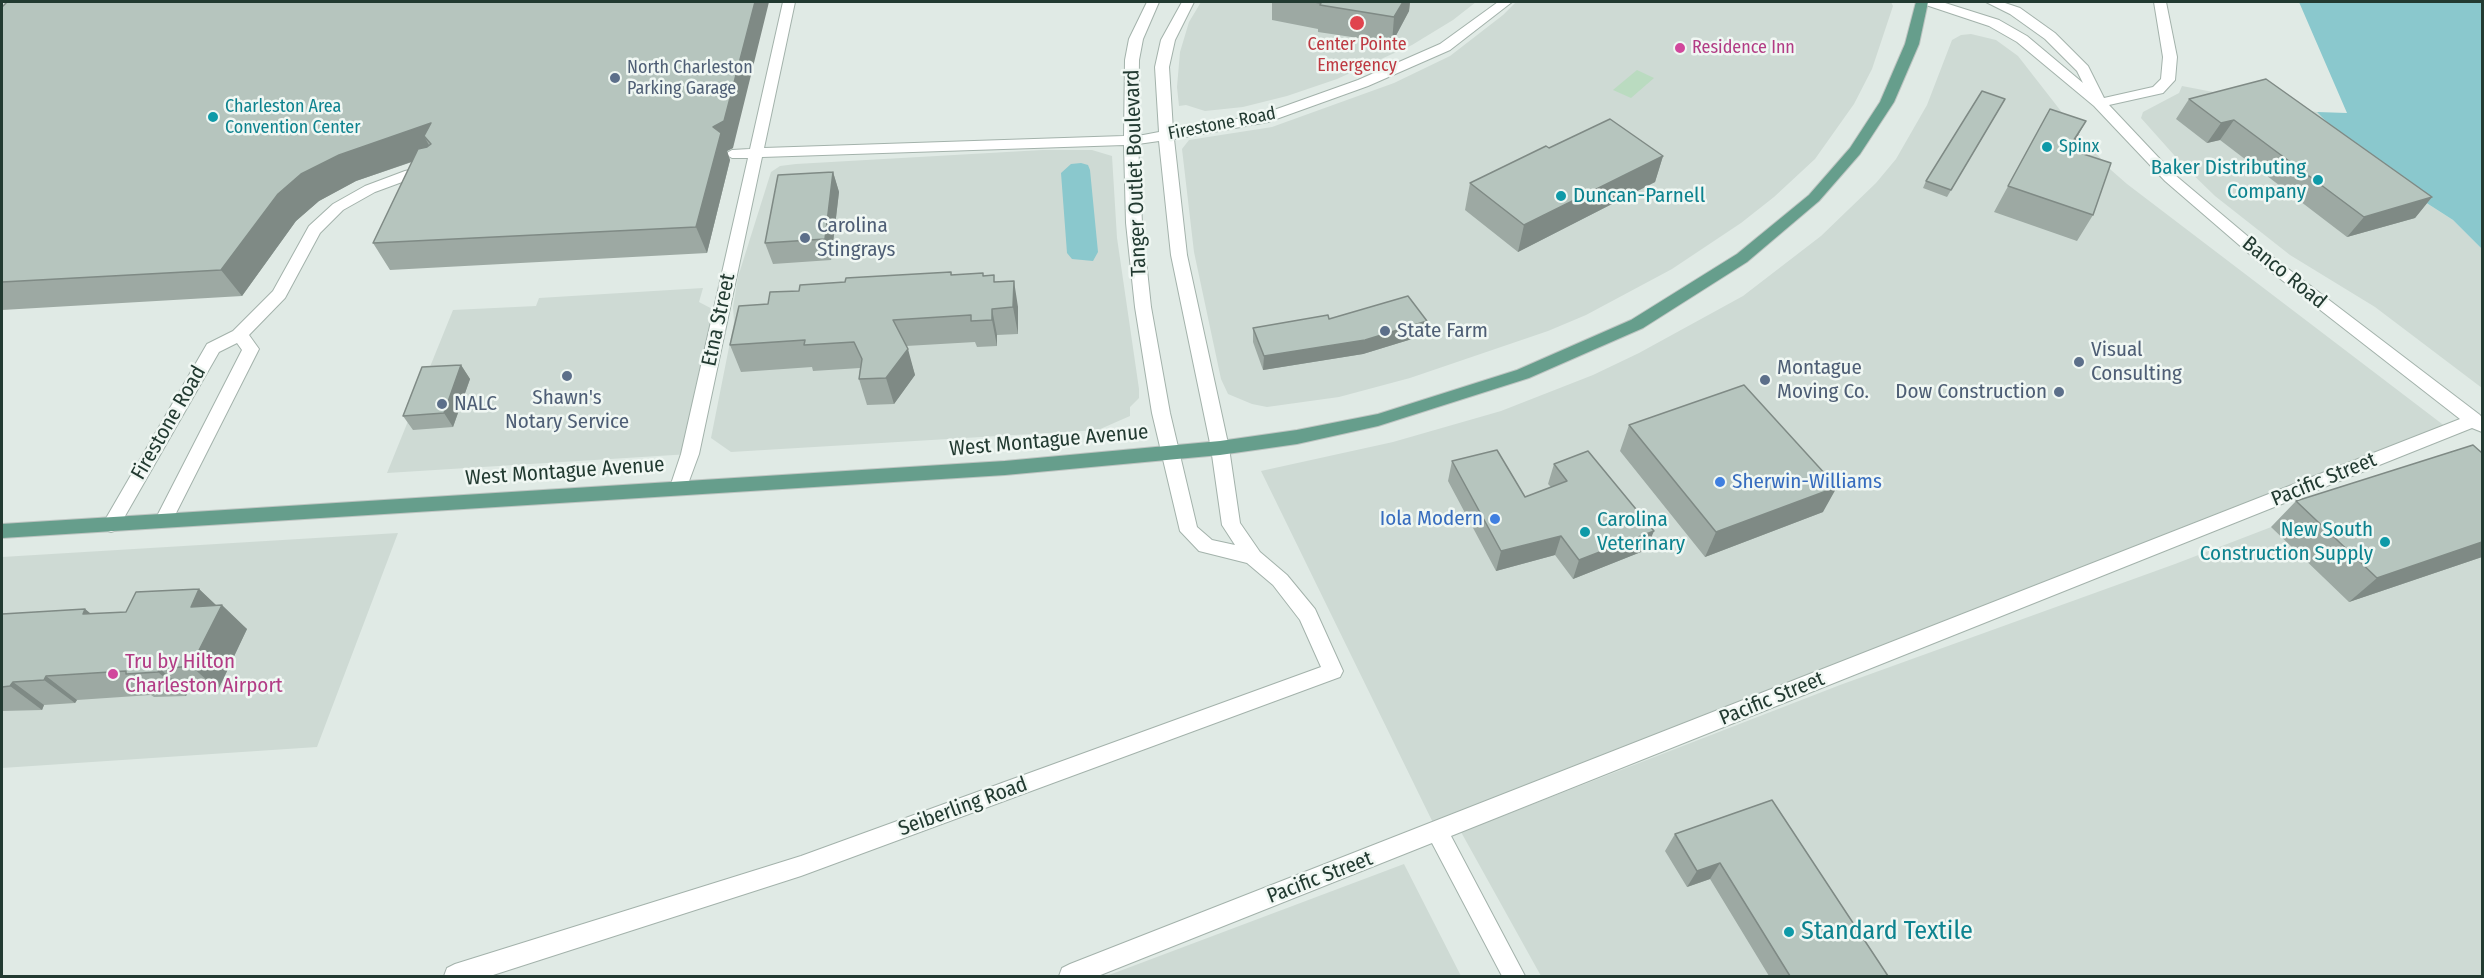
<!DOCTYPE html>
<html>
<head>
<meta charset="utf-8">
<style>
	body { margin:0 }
	#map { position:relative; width:2484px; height:978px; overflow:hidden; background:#e0eae5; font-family:"Fira Sans Condensed",sans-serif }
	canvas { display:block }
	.frame { position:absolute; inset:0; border:3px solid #223a31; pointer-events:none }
</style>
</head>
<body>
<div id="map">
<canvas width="2484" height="978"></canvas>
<div class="frame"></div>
</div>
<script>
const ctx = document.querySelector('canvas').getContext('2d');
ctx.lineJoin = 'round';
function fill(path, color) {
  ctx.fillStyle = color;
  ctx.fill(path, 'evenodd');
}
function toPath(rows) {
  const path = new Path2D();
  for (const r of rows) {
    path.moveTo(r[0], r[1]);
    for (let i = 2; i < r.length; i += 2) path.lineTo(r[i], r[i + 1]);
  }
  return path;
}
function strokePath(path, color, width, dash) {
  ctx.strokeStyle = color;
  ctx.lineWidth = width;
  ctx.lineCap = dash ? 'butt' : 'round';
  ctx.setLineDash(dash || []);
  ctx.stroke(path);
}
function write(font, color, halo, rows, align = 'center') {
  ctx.font = font + ' "Fira Sans Condensed",sans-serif';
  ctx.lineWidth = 5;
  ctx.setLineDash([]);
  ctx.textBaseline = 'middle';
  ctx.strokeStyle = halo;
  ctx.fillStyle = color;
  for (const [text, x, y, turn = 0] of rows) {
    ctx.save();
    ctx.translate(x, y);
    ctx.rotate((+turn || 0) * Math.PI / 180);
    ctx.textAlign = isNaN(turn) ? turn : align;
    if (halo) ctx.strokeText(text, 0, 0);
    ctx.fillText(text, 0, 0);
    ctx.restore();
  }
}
fill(toPath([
	[1201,2,1476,2,1453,20,1412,45,1337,79,1287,96,1243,107,1205,111,1186,105,1179,106,1177,87,1180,52,1189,22],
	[1516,2,1891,2,1893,6,1872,69,1854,104,1815,159,1774,197,1741,223,1672,269,1586,315,1548,331,1410,378,1339,397,1267,407,1252,404,1228,394,1221,379,1194,252,1182,149,1189,140,1272,127,1394,83,1450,56,1503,15],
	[1971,34,1996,40,2018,56,2078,133,2111,170,2127,184,2450,430,1438,833,1261,471,1393,442,1501,411,1593,375,1639,353,1743,296,1821,236,1876,183,1896,159,1927,105,1952,40,1961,35],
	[2182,86,2317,112,2353,149,2383,175,2453,220,2482,249,2482,388,2375,307,2290,255,2215,196,2182,164,2141,118,2143,112,2179,93],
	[1042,150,1092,150,1112,156,1117,238,1139,389,1139,398,1130,407,1130,416,1098,430,731,452,711,438,734,322,733,307,738,277,771,172,780,166,796,164],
	[703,288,699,302,720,313,690,454,387,473,453,310,536,306,539,298],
	[2477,448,2482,452,2482,976,1541,976,1461,832,1840,685,2175,564],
	[398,533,317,747,2,768,2,557],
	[1404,864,1461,976,1106,976,1117,972]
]), '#cedad4');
fill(toPath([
	[1637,70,1654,78,1631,98,1613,90]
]), '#badbc0');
fill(toPath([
	[2299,2,2482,2,2482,249,2453,220,2383,175,2353,149,2317,112,2347,113],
	[1081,163,1088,165,1090,170,1098,252,1093,261,1072,259,1067,253,1061,173,1071,164]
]), '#8ac8cd');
const minor = toPath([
	[783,2,795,2,764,148,1124,136,1125,60,1129,39,1147,2,1159,2,1143,39,1139,60,1138,136,1159,132,1155,67,1161,40,1182,2,1194,2,1175,40,1169,67,1173,130,1260,115,1358,80,1440,44,1498,2,1512,2,1450,50,1368,86,1268,122,1174,139,1187,255,1229,448,1240,523,1260,552,1287,575,1315,609,1343,671,1340,677,801,876,490,976,444,976,447,968,455,964,801,856,1321,667,1300,620,1273,585,1247,563,1199,551,1180,531,1152,413,1135,307,1126,223,1124,145,762,157,699,454,685,492,679,494,673,492,670,487,681,454,748,158,732,158,725,154,732,150,750,149,783,2],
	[1159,141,1171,255,1211,448,1222,525,1235,545,1212,540,1197,527,1170,413,1151,307,1142,223,1138,144,1159,141],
	[1925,2,1942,2,1999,20,2027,36,2083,83,2077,71,2045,39,2010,14,1986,2,2002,2,2020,8,2055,33,2088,66,2104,98,2153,87,2161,79,2163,57,2154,2,2166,2,2177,57,2175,80,2163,93,2109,105,2175,175,2270,255,2480,415,2482,418,2482,432,2472,428,1451,836,1525,976,1502,976,1432,843,1098,976,1059,976,1062,968,1070,964,2460,419,2260,263,2165,181,2094,106,2017,42,1989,26,1926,5,1925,2],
	[427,166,432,168,434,171,432,174,413,178,375,192,343,210,320,233,285,298,249,335,259,349,170,525,164,527,158,525,155,520,242,350,237,343,219,352,117,530,111,532,105,530,102,525,105,520,207,344,233,331,273,291,309,226,333,204,365,186,405,171,427,166]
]);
const major = toPath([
	[1916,2,1928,2,1919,44,1894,102,1860,154,1819,201,1747,262,1643,328,1529,378,1378,426,1297,444,1220,455,1005,475,2,538,2,524,1005,461,1220,441,1297,430,1378,414,1517,370,1631,320,1737,254,1809,195,1850,148,1880,102,1905,44,1916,2]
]);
strokePath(minor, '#a3b2ab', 2);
strokePath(major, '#bdc4c1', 2);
fill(minor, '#fff');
fill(major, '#669e8c');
fill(toPath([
	[1272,2,1410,2,1409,11,1392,43,1318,32,1318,29,1272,20],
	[2,7,733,148,727,151,730,160,707,253,390,270,373,243,412,162,356,181,319,201,296,221,242,296,2,310],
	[2189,99,2432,197,2415,218,2347,237,2220,140,2207,143,2176,119],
	[2050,109,2070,149,2093,215,2077,241,1994,212],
	[1994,118,1947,197,1923,188,1926,181],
	[1663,156,1655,182,1518,252,1465,210,1470,183],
	[833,172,839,192,831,260,773,264,765,243],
	[951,272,952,275,984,276,996,282,1018,307,1018,334,997,335,997,346,977,347,975,342,906,346,915,375,894,404,867,405,859,379,860,368,813,371,812,367,741,372,730,345,768,304,799,291,845,282],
	[1329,319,1427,321,1425,335,1363,354,1263,370,1253,342,1253,328],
	[461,365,470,379,453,427,413,430,403,416],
	[1629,425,1823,512,1705,557,1620,451],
	[2482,453,2482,557,2349,602,2271,527,2296,501],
	[1452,461,1525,497,1551,487,1548,484,1554,464,1646,550,1573,579,1555,555,1496,571,1448,481],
	[199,589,216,605,247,629,218,690,188,692,186,696,154,697,151,695,77,700,75,703,44,705,42,710,2,711,2,614,85,609,91,614,126,612],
	[1772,800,1888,976,1769,976,1710,879,1687,887,1665,851,1675,834]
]), '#9da9a3');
fill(toPath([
	[755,2,769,2,733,148,727,151,730,160,707,253,696,227,713,127],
	[1403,2,1410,2,1409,11,1392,43,1394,17],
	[2234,120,2220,140,2207,143,2221,123],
	[2086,121,2071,148,2053,176,2068,149],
	[431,123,431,144,424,136,434,154,356,181,319,201,296,221,242,296,221,270,278,194,301,174,339,155],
	[1663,156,1655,182,1518,252,1524,225],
	[833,172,839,192,831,260,825,239],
	[2432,197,2415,218,2347,237,2364,217],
	[1014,281,1018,307,1018,334,1013,307],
	[992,309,997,335,997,346,992,320],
	[1427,321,1425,335,1363,354,1263,370,1264,356],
	[908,349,915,375,894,404,886,378],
	[461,365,470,379,453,427,444,413],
	[1837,487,1823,512,1705,557,1716,532],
	[1654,531,1646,550,1573,579,1579,560],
	[1561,536,1555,555,1496,571,1501,551],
	[2482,542,2482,557,2349,602,2377,578],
	[199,589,220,609,222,605,247,629,218,690,191,666,191,607],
	[85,609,114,633,83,614],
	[160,669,188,692,186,696,158,672],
	[46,676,77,700,75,703,44,680],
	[13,682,44,705,42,710,10,686],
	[1720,863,1710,879,1687,887,1697,871]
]), '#7f8a85');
const building = toPath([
	[7,2,755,2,724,121,713,127,721,133,696,227,373,243,418,149,427,147,431,144,424,136,431,123,339,155,301,174,278,194,221,270,2,282,2,7,7,2],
	[1314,2,1403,2,1394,17,1320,5,1321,3,1314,2],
	[2266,79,2432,197,2364,217,2234,120,2221,123,2189,99,2266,79],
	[1982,91,2005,99,1951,190,1926,181,1982,91],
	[2050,109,2086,121,2068,149,2111,163,2093,215,2008,186,2050,109],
	[1610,119,1663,156,1524,225,1470,183,1546,146,1549,148,1610,119],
	[833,172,825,239,765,243,778,175,833,172],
	[951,272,951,275,983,273,983,276,994,275,994,282,1014,281,1013,307,992,309,992,320,971,321,971,315,893,320,908,349,886,378,859,379,862,359,854,342,804,345,805,340,730,345,739,306,768,304,770,292,799,291,800,285,845,282,846,278,951,272],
	[1408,296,1427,321,1365,340,1264,356,1253,328,1328,315,1329,319,1408,296],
	[461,365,444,413,403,416,422,367,461,365],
	[1744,385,1837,487,1716,532,1629,425,1744,385],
	[2473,445,2482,453,2482,542,2377,578,2296,501,2473,445],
	[1497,450,1525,497,1567,481,1554,464,1588,451,1654,531,1579,560,1561,536,1501,551,1452,461,1497,450],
	[199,589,191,607,222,605,191,666,160,669,158,672,126,674,126,671,46,676,44,680,13,682,10,686,2,687,2,614,85,609,83,614,126,612,136,592,199,589],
	[1772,800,1888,976,1790,976,1720,863,1697,871,1675,834,1772,800]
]);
fill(building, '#b6c5be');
strokePath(building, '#7f8a85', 1.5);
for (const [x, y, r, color] of [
	[1357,23,8,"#e0444e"],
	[1680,48,6,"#d1479c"],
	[615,78,6,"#5c6f8a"],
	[213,117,6,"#0f9aa8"],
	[2047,147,6,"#0f9aa8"],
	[2318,180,6,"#0f9aa8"],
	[1561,196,6,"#0f9aa8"],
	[805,238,6,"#5c6f8a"],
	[1385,331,6,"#5c6f8a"],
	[2079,362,6,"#5c6f8a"],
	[567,376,6,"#5c6f8a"],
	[1765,380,6,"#5c6f8a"],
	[2059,392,6,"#5c6f8a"],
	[442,404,6,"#5c6f8a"],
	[1720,482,6,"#3f7fe0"],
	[1495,519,6,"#3f7fe0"],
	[1585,532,6,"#0f9aa8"],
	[2385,542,6,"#0f9aa8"],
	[113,674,6,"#d1479c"],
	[1789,932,6,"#0f9aa8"]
]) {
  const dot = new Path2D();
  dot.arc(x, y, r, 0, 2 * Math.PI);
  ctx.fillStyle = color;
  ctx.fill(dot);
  strokePath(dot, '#f0f7f3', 2);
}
write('18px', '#be3a42', '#f0f7f3', [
	["Center Pointe",1357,45],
	["Emergency",1357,66]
]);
write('18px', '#b23c85', '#f0f7f3', [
	["Residence Inn",1692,48]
], 'left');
write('18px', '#4e5e75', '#f0f7f3', [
	["North Charleston",627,68],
	["Parking Garage",627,89]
], 'left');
write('18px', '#0d838f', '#f0f7f3', [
	["Charleston Area",225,107],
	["Convention Center",225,128],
	["Spinx",2059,147]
], 'left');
write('18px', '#223a31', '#f0f7f3', [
	["Firestone Road",1222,124,-11]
]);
write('21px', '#0d838f', '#f0f7f3', [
	["Baker Distributing",2306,168],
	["Company",2306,192],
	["Duncan-Parnell",1573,196,"left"],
	["Carolina",1597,520,"left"],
	["Veterinary",1597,544,"left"],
	["New South",2373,530],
	["Construction Supply",2373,554]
], 'right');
write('21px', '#223a31', '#f0f7f3', [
	["Tanger Outlet Boulevard",1136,173,-92],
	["Banco Road",2284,273,39],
	["Etna Street",719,320,-78],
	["Firestone Road",169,423,-60],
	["West Montague Avenue",1049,441,-5],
	["West Montague Avenue",565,472,-4],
	["Pacific Street",2324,480,-22],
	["Pacific Street",1772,699,-22],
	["Seiberling Road",963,807,-20],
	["Pacific Street",1320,878,-21]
]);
write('21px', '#4e5e75', '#f0f7f3', [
	["Carolina",817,226],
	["Stingrays",817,250],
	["State Farm",1397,331],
	["Visual",2091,350],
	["Consulting",2091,374],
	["Montague",1777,368],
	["Moving Co.",1777,392],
	["Dow Construction",2047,392,"right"],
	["Shawn's",567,398,"center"],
	["Notary Service",567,422,"center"],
	["NALC",454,404]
], 'left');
write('21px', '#366cbe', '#f0f7f3', [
	["Sherwin-Williams",1732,482],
	["Iola Modern",1483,519,"right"]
], 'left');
write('21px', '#b23c85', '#f0f7f3', [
	["Tru by Hilton",125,662],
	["Charleston Airport",125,686]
], 'left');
write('26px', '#0d838f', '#f0f7f3', [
	["Standard Textile",1801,932]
], 'left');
</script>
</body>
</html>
